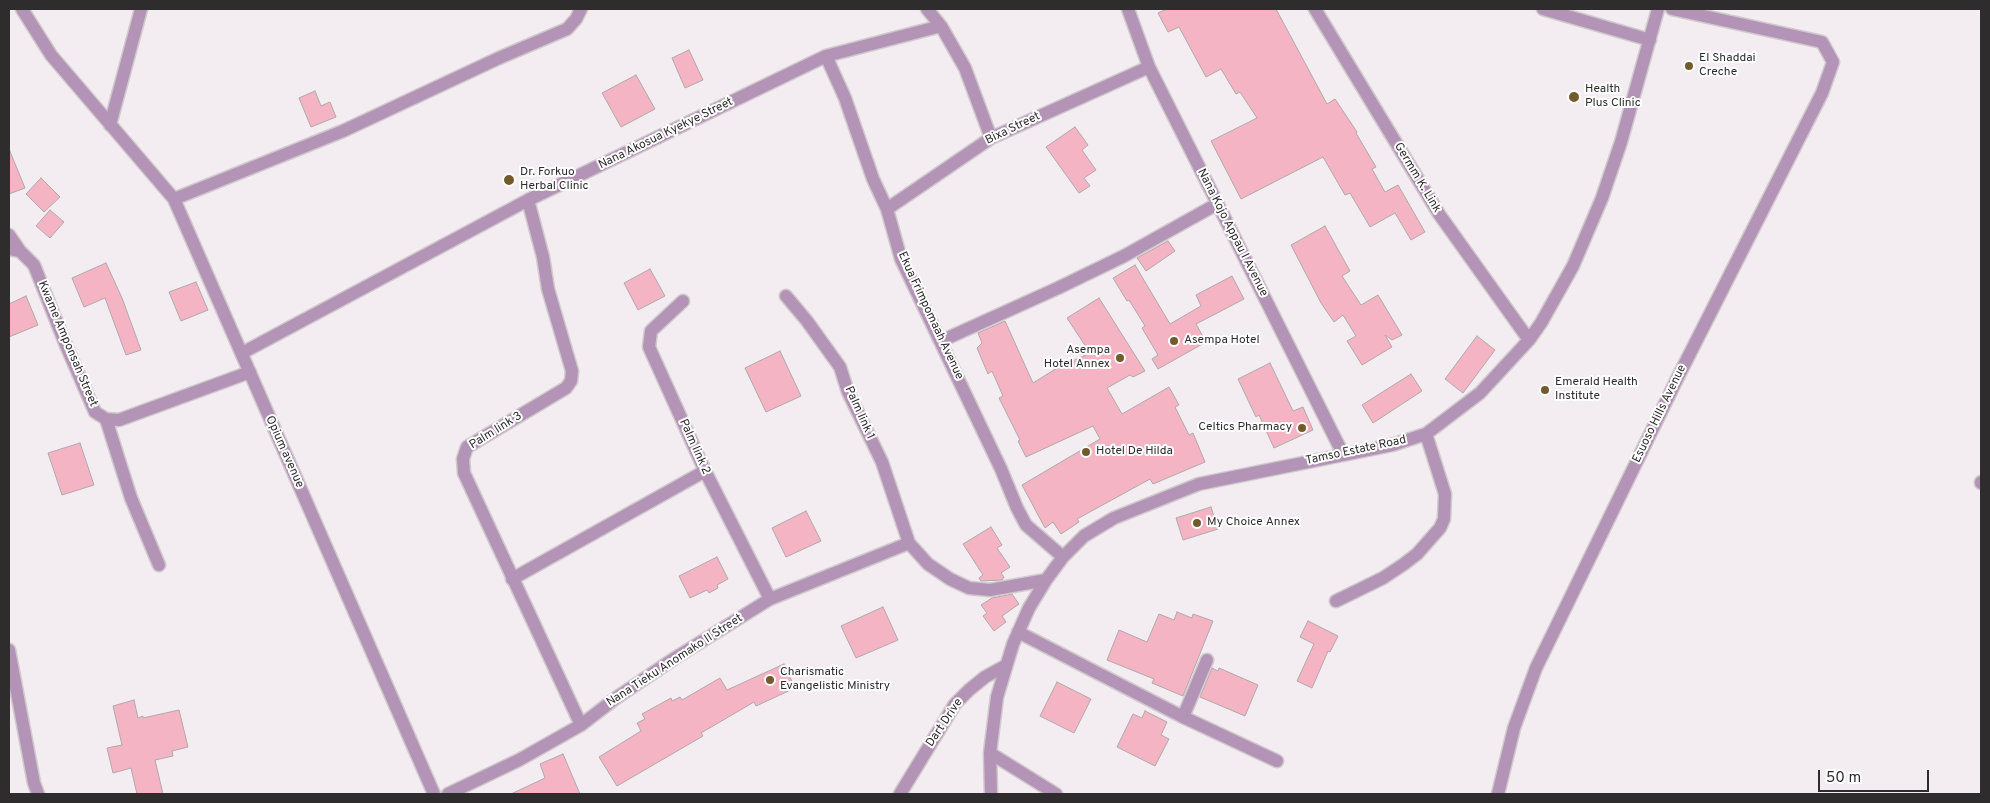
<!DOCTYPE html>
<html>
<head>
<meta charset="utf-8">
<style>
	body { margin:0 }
	#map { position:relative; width:1990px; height:803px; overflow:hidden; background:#f3ecf0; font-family:Overpass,sans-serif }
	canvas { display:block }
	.frame { position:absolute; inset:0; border:10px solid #2e2c2d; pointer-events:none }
	.scale { position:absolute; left:1818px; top:770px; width:111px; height:22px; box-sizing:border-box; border:2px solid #2e2c2d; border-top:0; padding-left:6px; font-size:15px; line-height:18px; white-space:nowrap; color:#2e2c2d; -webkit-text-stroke:4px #fff; paint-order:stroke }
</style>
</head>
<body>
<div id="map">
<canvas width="1990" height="803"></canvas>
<div class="frame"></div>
<div class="scale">50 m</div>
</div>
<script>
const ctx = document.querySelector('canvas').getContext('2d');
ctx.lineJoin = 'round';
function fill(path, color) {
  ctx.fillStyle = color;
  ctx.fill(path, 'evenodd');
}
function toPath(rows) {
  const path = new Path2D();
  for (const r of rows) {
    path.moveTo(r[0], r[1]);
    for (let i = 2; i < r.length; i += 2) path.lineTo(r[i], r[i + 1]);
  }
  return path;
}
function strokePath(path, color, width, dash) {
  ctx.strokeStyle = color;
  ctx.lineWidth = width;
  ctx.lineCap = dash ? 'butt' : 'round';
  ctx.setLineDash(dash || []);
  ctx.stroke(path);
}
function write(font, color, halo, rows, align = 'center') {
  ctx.font = font + ' Overpass,sans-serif';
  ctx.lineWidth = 4;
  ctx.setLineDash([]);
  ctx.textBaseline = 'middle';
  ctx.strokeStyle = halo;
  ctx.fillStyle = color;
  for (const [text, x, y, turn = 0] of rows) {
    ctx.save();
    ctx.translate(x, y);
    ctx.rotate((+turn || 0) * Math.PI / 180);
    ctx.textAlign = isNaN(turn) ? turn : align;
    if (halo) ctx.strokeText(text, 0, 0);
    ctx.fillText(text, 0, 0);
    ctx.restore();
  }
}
const building = toPath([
	[1167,9,1276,9,1327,104,1335,99,1357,132,1356,133,1376,167,1372,169,1385,192,1398,185,1425,232,1411,240,1395,213,1370,227,1350,193,1345,195,1323,157,1241,199,1211,141,1257,118,1240,92,1236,94,1221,69,1206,77,1179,27,1168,32,1158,13,1167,9],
	[689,50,703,80,685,88,672,58,689,50],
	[636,75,655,109,621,127,602,93,636,75],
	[315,91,321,106,330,102,336,117,311,127,299,98,315,91],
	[1075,127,1088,145,1082,150,1096,170,1084,178,1090,186,1079,193,1046,147,1075,127],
	[9,149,25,188,9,194,9,149],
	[41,178,60,197,44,212,26,194,41,178],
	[50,210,64,222,50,238,36,226,50,210],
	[1325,226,1350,271,1342,276,1361,305,1378,295,1402,335,1392,340,1385,335,1392,347,1362,365,1347,341,1356,336,1343,315,1334,322,1321,303,1291,245,1325,226],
	[1168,241,1175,251,1146,271,1137,258,1168,241],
	[106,263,122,298,141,350,126,355,105,298,84,307,72,278,106,263],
	[1135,265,1170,324,1201,306,1196,295,1232,276,1244,299,1196,324,1206,342,1158,369,1152,359,1158,355,1142,328,1145,326,1129,300,1127,301,1113,278,1135,265],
	[650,269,665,296,638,310,624,283,650,269],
	[196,282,208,310,181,321,169,292,196,282],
	[26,296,38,325,9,337,9,304,26,296],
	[1099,298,1145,371,1133,377,1130,375,1107,388,1122,414,1169,387,1179,405,1175,407,1189,435,1193,433,1205,462,1153,484,1150,479,1077,519,1079,522,1061,534,1053,522,1045,528,1022,485,1100,439,1093,426,1026,457,1018,441,1020,440,999,398,1003,396,992,371,988,374,977,348,982,343,978,333,1005,321,1033,383,1057,368,1090,353,1067,318,1099,298],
	[1477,336,1495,350,1463,393,1445,379,1477,336],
	[780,351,801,396,766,412,745,368,780,351],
	[1270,363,1293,411,1303,407,1313,430,1274,448,1259,415,1256,417,1238,379,1270,363],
	[1411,374,1422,391,1373,423,1362,405,1411,374],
	[80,443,94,485,62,495,48,453,80,443],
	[1211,507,1218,529,1183,540,1176,518,1211,507],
	[806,511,821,541,786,557,772,528,806,511],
	[991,527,1002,545,997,548,1010,567,1001,573,1004,577,1002,580,981,581,979,578,983,575,963,544,991,527],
	[717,557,728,579,717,585,718,588,709,593,707,590,690,598,679,576,717,557],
	[1012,594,1019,604,1002,616,1006,622,994,631,983,616,987,613,981,605,992,598,1012,594],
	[883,607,898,640,856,658,841,626,883,607],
	[1177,612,1192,618,1193,614,1213,621,1183,696,1152,683,1154,679,1107,660,1119,630,1147,642,1159,614,1174,620,1177,612],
	[1308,621,1338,636,1330,652,1328,651,1312,688,1297,681,1314,644,1300,637,1308,621],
	[784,664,795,688,756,706,754,702,701,733,703,736,617,786,599,757,641,731,637,723,645,719,642,714,671,698,672,701,680,697,682,700,720,678,727,690,784,664],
	[1212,668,1218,671,1219,668,1258,685,1245,716,1200,697,1212,668],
	[1057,682,1091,699,1074,733,1040,716,1057,682],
	[134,700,138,718,143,716,143,718,179,710,188,747,172,751,173,756,155,760,163,794,137,794,131,768,113,773,107,748,122,745,113,706,134,700],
	[1145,711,1167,722,1161,735,1169,739,1155,766,1117,747,1133,714,1142,718,1145,711],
	[563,754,580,794,511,794,545,778,540,764,563,754]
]);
fill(building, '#f4b4c3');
strokePath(building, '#b0a8aa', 1);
const street = toPath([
	[22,9,51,55,174,199,434,794],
	[927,9,941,26,965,68,991,138],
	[1128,9,1149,67,1343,454],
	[1315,9,1439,214,1529,340],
	[1543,9,1650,40],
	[826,56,845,98,873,179,887,209,901,259,1001,469,1017,508,1026,525,1063,557],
	[110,125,141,9],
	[174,199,343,131,499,58,567,29,576,19,581,9],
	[528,200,543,257,548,289,572,371,571,381,566,388,467,447,463,459,464,473,581,725],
	[887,209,991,138,1149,67],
	[9,235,20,251],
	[9,249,20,251,34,265,65,343,95,412,106,419,119,420,250,372],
	[786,296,807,321,840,367,848,392,882,462,909,543,928,564,950,579,969,588,990,590,1046,580],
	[683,301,651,331,649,347,705,471,770,599],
	[941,341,1058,288,1124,256,1217,204],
	[242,353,528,200,826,56,941,26],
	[106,419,131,498,159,565],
	[1981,482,1981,483],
	[512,579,705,471],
	[1336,601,1383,578,1404,564,1417,554,1440,528,1444,519,1445,494,1426,434],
	[1018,632,1183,717,1277,761],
	[9,650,34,783,38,794],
	[1183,717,1207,660],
	[990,753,1056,794],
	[448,794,519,760,581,725,616,698,675,658,770,599,909,543],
	[900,794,955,704,969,690,985,677,1005,666],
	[991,794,990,753,997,697,1013,644,1029,608,1046,580,1063,557,1084,536,1114,518,1199,484,1392,445,1426,434,1480,393,1529,340,1541,323,1573,266,1602,198,1621,142,1658,9],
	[1498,794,1514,728,1536,668,1677,379,1822,93,1833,62,1822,42,1672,9]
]);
strokePath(street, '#d0c9cd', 15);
strokePath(street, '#b494b6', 12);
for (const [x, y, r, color] of [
	[1689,66,5,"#735a2b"],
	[1574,97,6,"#735a2b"],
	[509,180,6,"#735a2b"],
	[1174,341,5,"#735a2b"],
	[1120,358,5,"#735a2b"],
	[1545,390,5,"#735a2b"],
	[1302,428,5,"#735a2b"],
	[1086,452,5,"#735a2b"],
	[1197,523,5,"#735a2b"],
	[770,680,5,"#735a2b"]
]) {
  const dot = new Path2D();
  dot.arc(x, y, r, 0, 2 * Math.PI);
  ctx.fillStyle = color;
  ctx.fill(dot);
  strokePath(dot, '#fff', 2);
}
write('12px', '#2e2c2d', '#fff', [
	["El Shaddai",1699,59],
	["Creche",1699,73],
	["Health",1585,90],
	["Plus Clinic",1585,104],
	["Dr. Forkuo",520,173],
	["Herbal Clinic",520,187],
	["Asempa Hotel",1184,341],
	["Asempa",1110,351,"right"],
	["Hotel Annex",1110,365,"right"],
	["Emerald Health",1555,383],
	["Institute",1555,397],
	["Celtics Pharmacy",1292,428,"right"],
	["Hotel De Hilda",1096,452],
	["My Choice Annex",1207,523],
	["Charismatic",780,673],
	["Evangelistic Ministry",780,687]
], 'left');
write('12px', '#2e2c2d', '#fff', [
	["Bixa Street",1013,129,-26],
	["Nana Akosua Kyekye Street",666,134,-26],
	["Germm K. Link",1417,178,59],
	["Nana Kojo Appau I Avenue",1232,233,63],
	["Ekua Frimpomaah Avenue",930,316,65],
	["Kwame Amponsah Street",67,344,67],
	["Palm link 1",859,413,66],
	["Esuoso Hills Avenue",1660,414,-64],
	["Palm link 3",496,431,-32],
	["Palm link 2",694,447,66],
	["Tamso Estate Road",1356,451,-12],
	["Opium avenue",284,452,66],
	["Nana Tieku Anomako II Street",675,661,-33],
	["Dart Drive",945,723,-56]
]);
</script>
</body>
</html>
